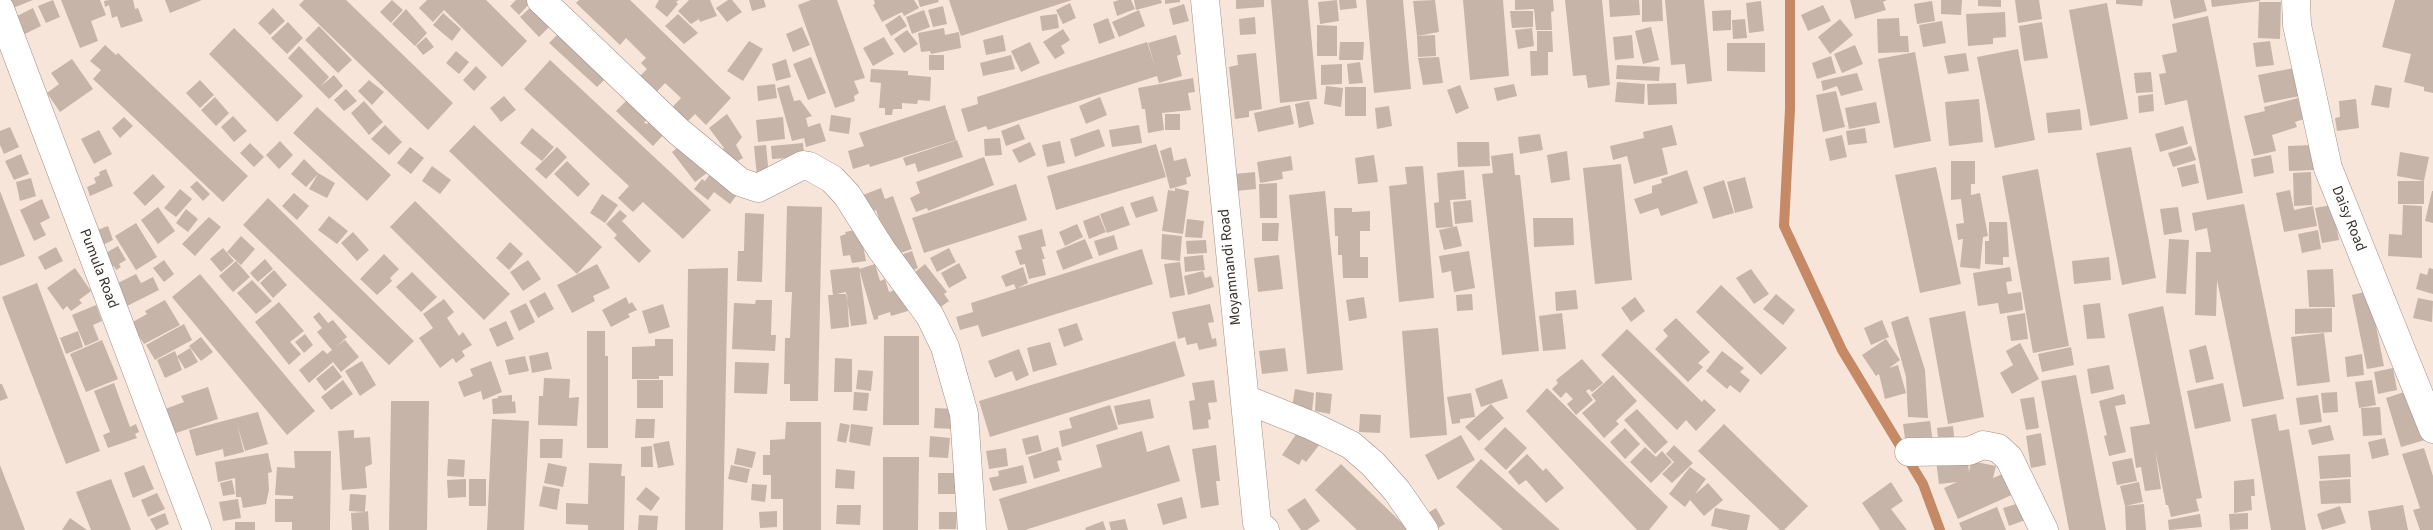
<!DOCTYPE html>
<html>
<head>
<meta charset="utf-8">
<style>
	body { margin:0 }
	canvas { display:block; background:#f8e5d9 }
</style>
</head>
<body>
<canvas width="2433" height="530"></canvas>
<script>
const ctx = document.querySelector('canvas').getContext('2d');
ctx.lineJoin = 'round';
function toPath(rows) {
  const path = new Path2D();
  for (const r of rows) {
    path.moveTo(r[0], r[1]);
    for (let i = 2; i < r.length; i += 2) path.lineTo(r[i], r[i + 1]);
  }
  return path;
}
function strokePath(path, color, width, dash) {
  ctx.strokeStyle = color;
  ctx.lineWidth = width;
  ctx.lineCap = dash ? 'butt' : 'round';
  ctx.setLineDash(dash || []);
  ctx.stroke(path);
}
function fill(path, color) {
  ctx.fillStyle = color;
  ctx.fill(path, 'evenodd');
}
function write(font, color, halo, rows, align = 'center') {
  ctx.font = font + ' "Source Sans 3",sans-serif';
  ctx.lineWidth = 4;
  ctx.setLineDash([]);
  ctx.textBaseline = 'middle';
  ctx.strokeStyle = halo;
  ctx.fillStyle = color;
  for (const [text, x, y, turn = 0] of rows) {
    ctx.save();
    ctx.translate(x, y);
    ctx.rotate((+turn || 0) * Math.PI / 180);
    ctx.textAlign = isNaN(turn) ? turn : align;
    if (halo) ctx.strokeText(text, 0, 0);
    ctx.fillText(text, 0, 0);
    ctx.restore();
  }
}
strokePath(toPath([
	[1790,0,1790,109,1784,226,1842,350,1923,484,1940,530]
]), '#c58a65', 10);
fill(toPath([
	[9,0,33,0,13,8],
	[53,0,60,17,46,23,38,6],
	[61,0,100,0,106,15,91,21,98,41,80,48],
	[109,0,133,0,135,9,138,8,143,21,121,28,117,16,112,18,109,5,105,7,104,1],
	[165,0,202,0,170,13],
	[304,0,346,0,453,103,428,130,299,5],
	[392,0,403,10,391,23,380,12],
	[427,0,486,0,527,41,502,67,444,10,433,22,419,8],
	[516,0,528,0,531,2,519,15,510,6],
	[579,0,630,0,731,98,706,125,695,114,680,129,665,115,681,98,665,83,651,98,634,82,647,69,641,63,646,58,626,38,620,45,576,3],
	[659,0,679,0,676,2,678,4,667,17,655,7],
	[689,0,710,0,717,16,700,22,699,19,691,24,678,11],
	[728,0,732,0,742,12,727,22,716,8],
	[749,0,764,0,766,7,752,11],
	[811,0,837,0,865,78,854,81,859,93,854,96,855,101,835,108,798,5],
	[874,0,914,0,919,8,904,16,902,12,882,22,873,5,875,4],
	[918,0,938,0,939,2,920,7],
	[949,0,1072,0,961,36],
	[1119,0,1131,0,1135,9,1117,16,1113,2],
	[1134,0,1161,0,1162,3,1136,10],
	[1165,0,1180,0,1180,2,1165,4],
	[1236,0,1264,0,1264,7,1236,9],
	[1271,0,1308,0,1317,99,1280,103],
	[1337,0,1339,21,1320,24,1318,2],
	[1339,0,1356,0,1357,8,1340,10],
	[1366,0,1403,0,1411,89,1374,93],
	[1435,0,1439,32,1417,36,1413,1],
	[1463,0,1503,0,1509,76,1470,80],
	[1515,0,1553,0,1554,11,1551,12,1552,30,1536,30,1534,9,1515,10],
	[1565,0,1602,0,1610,85,1588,88,1586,75,1573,76],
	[1609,0,1639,0,1640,15,1610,17],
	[1642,0,1662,0,1663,21,1642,22],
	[1665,0,1704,0,1712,81,1687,84,1685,64,1671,65],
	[1850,0,1887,0,1883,2,1886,10,1855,19],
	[1941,0,1962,0,1961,15,1941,14],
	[1978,0,2001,0,2001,7,1978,6],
	[2015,0,2039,0,2042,19,2018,23],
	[2116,0,2143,0,2142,6,2116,4],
	[2170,0,2204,0,2207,11,2174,19],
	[2211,0,2260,0,2260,1,2212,7],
	[2395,0,2433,0,2433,93,2424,91,2424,87,2404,82,2411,54,2382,47],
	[1761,1,1764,31,1749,33,1746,3],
	[1932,1,1935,21,1917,24,1914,4],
	[2259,2,2281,2,2280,39,2258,38],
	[1070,3,1076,18,1063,24,1056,10],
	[2107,3,2128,119,2090,126,2069,10],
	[1184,4,1189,21,1173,25,1169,9],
	[533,5,552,24,539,37,520,17],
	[1823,5,1831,21,1808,31,1801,15],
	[943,6,947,24,933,27,928,10],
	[33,8,41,26,21,36,13,18],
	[273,8,285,21,270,35,258,23],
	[406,9,427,33,415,46,392,24],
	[924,10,930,27,912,34,906,17],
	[1139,10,1145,26,1119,37,1112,22],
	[1731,10,1731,30,1713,31,1712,11],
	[1510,11,1533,11,1533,27,1512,28],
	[2005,12,2006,37,1993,38,1993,44,1968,46,1966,14],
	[443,13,461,29,452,41,433,25],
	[678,14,698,33,684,44,665,26],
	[1057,14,1059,28,1042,31,1040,16],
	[900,15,907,26,891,36,885,25],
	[2208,16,2243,193,2207,200,2187,100,2165,105,2159,74,2166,73,2162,55,2177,52,2172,24],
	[1255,17,1256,34,1240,35,1239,19],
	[1108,18,1115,38,1099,44,1093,24],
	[1899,18,1900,36,1908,36,1909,52,1878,53,1877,19],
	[1745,19,1747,38,1733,39,1732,20],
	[1840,19,1853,35,1830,54,1818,37],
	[1942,21,1946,43,1923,47,1919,25],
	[288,22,303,38,287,54,271,38],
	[2042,22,2048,58,2024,61,2019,26],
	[1317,25,1337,26,1337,56,1317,56],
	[319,26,352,60,338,73,305,40],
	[802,27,810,45,793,52,786,34],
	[1651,27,1659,60,1643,64,1635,31],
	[234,28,303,96,277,122,209,54],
	[944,28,945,35,959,32,961,48,931,54,930,51,921,52,918,33],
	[1532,28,1534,46,1518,49,1515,30],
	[1063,29,1070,40,1061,46,1065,53,1055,59,1043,42],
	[907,30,918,44,904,53,894,39],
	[561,31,609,75,597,87,549,43],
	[1537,31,1552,31,1553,52,1548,52,1548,75,1531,76,1530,51,1537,51],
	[1003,35,1006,51,986,55,983,40],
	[1176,35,1181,54,1177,56,1182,76,1159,83,1157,76,988,130,986,126,968,132,961,109,978,104,977,97,1147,42,1156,70,1148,43],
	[1435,35,1436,56,1418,57,1417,36],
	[1632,35,1634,58,1615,60,1613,37],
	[426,37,434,47,423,55,416,46],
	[884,37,894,54,873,66,863,48],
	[749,41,763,49,743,81,727,71],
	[2270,41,2274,65,2256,67,2253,43],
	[1030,42,1040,63,1021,72,1011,51],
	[1340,42,1364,42,1363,60,1339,60],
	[1727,43,1765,43,1765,72,1727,71],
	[105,45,116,55,118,53,248,176,223,202,93,79,101,70,90,61],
	[1855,45,1863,64,1842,73,1834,54],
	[299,46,329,77,321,86,334,75,343,86,329,99,288,58],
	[2018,49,2035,140,1995,148,1977,57],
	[456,51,469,62,459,74,446,63],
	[1915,52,1931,141,1894,148,1878,59],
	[1256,53,1262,109,1249,111,1249,117,1235,119,1229,67,1238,65,1237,55],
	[1966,53,1969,71,1948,74,1944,56],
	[929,55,944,55,944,70,929,70],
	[1011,55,1015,69,983,76,980,63],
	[1831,56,1836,73,1817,79,1812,63],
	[811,57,826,93,808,100,793,64],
	[1439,57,1443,83,1423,85,1418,58],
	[72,59,93,89,60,112,47,93,59,84,51,73],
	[786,59,791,77,776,81,772,64],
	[550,60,711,210,683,239,643,202,633,212,618,198,629,186,524,89],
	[1360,62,1363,83,1349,84,1347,64],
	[1342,64,1342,84,1321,85,1321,65],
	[1617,65,1660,67,1659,81,1616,79],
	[476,66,487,77,474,91,463,80],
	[2299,67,2305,95,2264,103,2258,75],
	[871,69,908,71,908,75,931,77,930,101,918,100,917,104,902,103,902,109,893,109,892,115,885,115,885,108,879,108,881,83,870,82],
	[2151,72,2153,92,2136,93,2134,73],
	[1857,73,1863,90,1841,96,1837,86,1823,91,1821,81],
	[1193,78,1195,92,1188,93,1191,110,1162,113,1164,130,1148,133,1145,109,1142,109,1138,88],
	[200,80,214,95,200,108,186,93],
	[369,80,384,92,372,105,358,91],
	[1617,82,1645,84,1644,104,1615,102],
	[1676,83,1677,104,1648,105,1647,84],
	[775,84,777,98,758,101,757,86],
	[1514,84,1517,96,1497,101,1494,88],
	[789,85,794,101,800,100,812,116,806,118,808,127,820,123,826,141,806,147,804,138,792,141,777,88],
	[1460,85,1469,108,1456,114,1447,90],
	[2375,85,2392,88,2389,108,2371,105],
	[1326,86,1343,88,1341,107,1324,104],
	[1345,87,1366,87,1366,116,1345,116],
	[346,89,357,101,344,111,334,100],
	[1836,91,1845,127,1823,132,1816,95],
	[2153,94,2154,111,2139,113,2138,96],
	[504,96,516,110,501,122,490,108],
	[215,97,229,113,216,126,201,110],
	[1100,97,1107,115,1086,124,1079,106],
	[629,98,649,117,644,123,647,124,652,117,667,131,653,146,616,111],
	[2298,98,2300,107,2307,105,2310,117,2295,122,2297,127,2272,135,2276,151,2254,156,2244,116,2265,111,2264,107],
	[1979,99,1983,142,1949,146,1945,102],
	[2356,99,2359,128,2337,131,2335,118,2340,117,2339,101],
	[364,101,383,122,369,135,351,113],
	[1309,101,1314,124,1299,128,1295,104],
	[1876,102,1880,123,1849,129,1845,108],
	[945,105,956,140,870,167,869,164,853,169,848,151,864,146,859,133],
	[1290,105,1294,124,1258,132,1254,113],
	[1389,106,1392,126,1377,129,1375,108],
	[317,107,391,175,367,201,293,133],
	[2080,109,2082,130,2048,133,2046,113],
	[727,114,742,137,736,145,743,158,728,167,719,154,724,148,709,128],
	[1165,114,1180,114,1180,130,1165,130],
	[831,115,851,118,849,134,829,131],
	[233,116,247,131,234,142,221,127],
	[124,117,133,126,120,138,112,128],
	[783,117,785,139,758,142,756,120],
	[1019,124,1025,139,1006,146,1001,131],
	[385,125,402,142,389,155,371,139],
	[474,125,602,247,577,274,449,151],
	[1139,125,1142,143,1112,147,1109,130],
	[1672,125,1677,145,1662,148,1668,174,1634,184,1627,156,1613,160,1610,146,1644,138,1643,132],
	[2183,126,2188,144,2160,152,2155,134],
	[10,127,19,147,4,154,0,145,0,131],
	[532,128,554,147,542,161,520,143],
	[1865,128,1867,143,1848,145,1846,131],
	[1099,129,1105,146,1075,157,1070,139],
	[99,130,112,154,94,164,81,139],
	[1540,134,1543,150,1520,154,1518,137],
	[1842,135,1847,157,1830,161,1825,139],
	[1000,138,1002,155,985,156,984,139],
	[957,140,963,157,918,172,915,163,906,166,903,158],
	[280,141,293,155,279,169,266,155],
	[1060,141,1065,163,1047,167,1042,145],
	[1030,142,1036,155,1019,163,1012,150],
	[1457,142,1489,142,1490,166,1458,167],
	[250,143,264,157,254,167,240,153],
	[684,143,711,170,695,182,672,152],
	[803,143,804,157,772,159,771,146],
	[1156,144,1166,177,1056,210,1047,176],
	[766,145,769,176,757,177,754,146],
	[2313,145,2314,170,2289,171,2288,146],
	[2191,146,2196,160,2173,167,2168,153],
	[410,147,424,158,411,174,397,163],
	[557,147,567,157,546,179,535,169],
	[1171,147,1174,161,1186,158,1191,176,1186,178,1187,184,1170,189,1160,151],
	[2131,147,2156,278,2122,285,2096,153],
	[1567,151,1570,180,1551,183,1547,155],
	[2400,152,2429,157,2424,181,2397,176],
	[1513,153,1515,175,1520,175,1539,351,1502,355,1482,174,1493,173,1491,156],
	[21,154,29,174,14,180,5,161],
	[1374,155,1378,182,1358,184,1355,158],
	[2271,155,2274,173,2254,177,2251,159],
	[1291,156,1293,170,1282,172,1283,179,1260,183,1257,162],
	[984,157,994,185,928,211,927,208,916,212,910,198,920,193,916,182],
	[304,159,318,173,335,183,327,198,309,189,318,174,306,187,291,174],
	[567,161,590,184,578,197,554,174],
	[1951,161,1975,161,1975,184,1971,184,1971,195,1980,193,1988,236,1983,237,1980,269,1960,267,1963,239,1958,240,1956,224,1964,223,1961,199,1951,200],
	[1621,164,1632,280,1595,284,1583,168],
	[2195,164,2199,183,2182,187,2177,168],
	[432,166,451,180,440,194,422,181],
	[1423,166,1434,298,1399,302,1389,186,1407,184,1405,167],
	[1936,167,1961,284,1920,293,1895,175],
	[106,169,113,186,90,196,87,187,96,183,94,178,100,175,99,172],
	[2038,169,2069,346,2033,353,2002,176],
	[713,170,740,191,730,204,714,192,708,200,694,189,702,179,705,181],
	[1464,170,1466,199,1450,200,1453,227,1457,226,1462,246,1444,250,1439,230,1453,227,1436,228,1434,203,1439,202,1437,173],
	[1687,170,1698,203,1661,216,1658,208,1640,214,1634,199,1652,193,1652,186,1662,183,1661,179],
	[1255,172,1256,189,1236,191,1235,174],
	[2311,172,2312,205,2294,206,2293,173],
	[153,174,165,187,145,206,133,193],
	[1745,177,1753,208,1735,213,1727,182],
	[31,178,36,196,20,201,16,182],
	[1724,180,1734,213,1713,219,1703,187],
	[197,181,210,194,203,201,190,187],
	[2398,181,2424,181,2424,204,2398,204],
	[1277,183,1277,218,1260,218,1259,184],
	[1016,184,1027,220,924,253,912,218],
	[881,188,885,199,893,196,912,249,892,256,876,210,869,213,863,195],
	[1175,188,1189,191,1183,234,1162,231,1168,190,1175,191],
	[180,189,192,199,176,217,164,208],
	[2290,190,2294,210,2313,206,2317,226,2284,232,2276,193],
	[0,191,25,256,0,266],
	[1325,191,1343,370,1307,374,1289,195],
	[2432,191,2433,191,2433,223,2425,221],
	[294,193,309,206,297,220,282,206],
	[602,194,618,205,605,223,590,213],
	[1153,196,1158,211,1136,218,1130,203],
	[268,198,414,341,389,365,243,225],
	[42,199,50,218,40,223,46,235,34,241,20,210],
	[1471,200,1473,222,1455,224,1453,202],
	[415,201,510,294,484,320,390,227],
	[2244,204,2284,399,2243,407,2217,280,2216,316,2195,315,2196,252,2211,252,2207,228,2195,231,2192,213],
	[2332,205,2339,240,2322,243,2315,208],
	[2403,205,2422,206,2422,258,2388,256,2389,234,2402,235],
	[787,206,822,207,818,401,790,401,790,384,784,384,785,338,790,338,792,292,785,292],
	[1123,206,1130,225,1107,233,1100,214],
	[158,207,175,231,158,244,141,220],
	[2178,207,2182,232,2164,235,2160,209],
	[1334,208,1352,208,1352,212,1370,211,1370,231,1360,231,1360,257,1368,257,1368,278,1343,278,1342,255,1338,255,1338,236,1335,236],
	[186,209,198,219,188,232,176,223],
	[620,210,627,216,622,221,651,251,639,263,614,238,617,235,606,224],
	[745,213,764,214,762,282,737,281,738,251,744,251],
	[1099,215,1106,232,1089,239,1083,221],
	[329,216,348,231,337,244,318,230],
	[209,217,221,227,195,256,182,244],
	[1533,218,1573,218,1574,245,1534,247],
	[1187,219,1204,221,1202,238,1185,237],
	[1989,222,2007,222,2009,257,2003,257,2003,265,1985,264,1985,241,1989,241],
	[136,223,157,257,136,270,115,236],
	[1262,223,1279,223,1278,241,1262,241],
	[1077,224,1083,237,1065,246,1059,232],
	[108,226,113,240,101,246,95,231],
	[860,229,866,261,852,263,850,255,843,256,840,236,846,234,845,232],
	[1042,229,1046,246,1041,247,1045,259,1042,259,1046,275,1029,279,1025,264,1020,265,1015,251,1022,249,1018,236],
	[2318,230,2321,249,2302,253,2298,234],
	[353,232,369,250,357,261,341,243],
	[1162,234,1182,236,1180,261,1161,259],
	[1114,235,1118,249,1099,256,1094,241],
	[241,236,255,249,241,265,227,252],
	[1085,239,1093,258,1063,270,1056,251],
	[2169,239,2189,240,2186,294,2166,293],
	[1206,240,1207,253,1187,254,1186,241],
	[510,242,523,254,509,270,496,258],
	[118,246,126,260,119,264,121,267,116,270,114,266,112,268,104,254],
	[56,247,63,261,45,270,38,257],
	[223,248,234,261,221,272,210,259],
	[949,248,956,262,937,272,930,258],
	[1142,249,1153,284,982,337,978,325,960,330,956,317,973,312,971,303],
	[912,251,918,268,903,274,897,256],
	[1469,251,1475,288,1454,292,1451,271,1442,273,1439,256],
	[384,254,399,269,390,278,392,281,377,295,360,279],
	[1203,255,1205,270,1185,272,1184,257],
	[1279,255,1283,289,1258,292,1254,258],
	[2109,257,2111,280,2074,284,2072,261],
	[265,259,273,269,258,282,250,273],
	[164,260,174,274,164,282,153,268],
	[528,260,541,279,523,291,510,272],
	[236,261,250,277,233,292,219,276],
	[1180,262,1185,295,1170,298,1164,264],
	[959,263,967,278,949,288,941,273],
	[597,264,610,288,593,296,595,301,572,313,557,285],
	[875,264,880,281,885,279,889,292,901,288,908,311,891,316,890,312,878,316,878,319,874,320,859,269],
	[925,264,947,292,944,294,949,301,938,309,909,277],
	[859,267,867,324,851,326,846,292,837,294,847,294,849,327,831,329,828,295,833,295,830,270],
	[1023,267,1028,283,1016,289,1014,284,1006,287,1001,276],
	[2010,267,2012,281,2006,282,2008,294,2021,292,2023,310,2000,314,1998,303,1978,306,1973,273],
	[75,268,91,291,79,300,82,303,71,311,67,306,63,310,47,288],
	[728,268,723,530,685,530,688,269],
	[2429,268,2433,269,2433,294,2416,289,2420,273,2427,275],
	[1751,269,1769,294,1754,304,1736,278],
	[2333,269,2335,307,2309,307,2307,270],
	[274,270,287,285,273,298,260,283],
	[1203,271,1205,278,1211,276,1214,287,1188,295,1184,276],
	[412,272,437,297,421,312,396,287],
	[136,274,141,283,153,277,159,290,125,307,114,285],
	[200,274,315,411,287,435,172,297],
	[252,280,272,301,256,314,237,293],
	[37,283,100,451,66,464,2,297],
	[1721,285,1787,348,1761,375,1696,312],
	[1576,290,1578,309,1556,311,1555,292],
	[2369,291,2384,366,2367,369,2352,295],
	[545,292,554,309,538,318,529,301],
	[1472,294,1473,310,1457,311,1456,295],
	[1776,294,1795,310,1783,325,1763,309],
	[626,297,629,304,632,302,637,310,628,314,630,317,611,327,602,310],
	[1364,297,1367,318,1349,321,1346,300],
	[1635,297,1645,311,1631,322,1621,308],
	[2418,298,2433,301,2432,322,2413,318],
	[444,299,454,312,447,318,459,336,463,332,472,345,462,351,465,356,456,363,453,358,440,368,419,338,433,328,423,314],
	[165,300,180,325,144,344,131,323,147,314,145,311],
	[756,300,772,300,771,335,776,335,775,351,732,349,734,303,755,304],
	[279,302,304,331,290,342,301,354,289,365,255,322],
	[526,303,535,322,519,331,510,311],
	[2100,303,2105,338,2087,339,2083,305],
	[663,304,670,327,649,334,642,311],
	[1210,304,1214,322,1208,323,1212,339,1216,338,1217,346,1199,350,1197,343,1187,345,1185,337,1178,339,1172,312],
	[96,305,102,321,93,325,99,340,85,346,72,315],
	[2163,306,2202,498,2196,499,2199,511,2171,517,2168,505,2166,505,2155,450,2161,489,2145,491,2141,467,2136,468,2130,427,2150,424,2128,314],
	[2332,308,2332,332,2295,334,2295,309],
	[1965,311,1984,417,1948,424,1929,318],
	[319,312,328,323,333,320,347,337,336,347,345,340,359,357,341,372,333,362,309,383,299,370,323,350,327,354,332,350,317,332,322,328,313,317],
	[1562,313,1566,349,1543,351,1539,316],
	[2025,313,2028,339,2011,341,2007,316],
	[1908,316,1925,370,1928,418,1908,417,1906,377,1891,322],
	[1676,318,1710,352,1698,363,1703,367,1688,382,1655,349,1668,336,1663,330],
	[1882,320,1889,337,1871,345,1864,328],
	[506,321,514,339,497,347,489,329],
	[1077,323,1083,340,1064,347,1058,329],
	[184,324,192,340,155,360,146,345],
	[1438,328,1447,435,1410,438,1402,331],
	[1627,329,1702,402,1704,399,1716,410,1696,431,1686,420,1677,430,1601,355],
	[78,331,83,347,66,354,60,338],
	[587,331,605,331,605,356,608,356,608,448,587,448],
	[2324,333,2330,382,2297,386,2291,337],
	[305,334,313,345,304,353,295,342],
	[884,336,919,336,919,425,883,425],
	[201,337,213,352,201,361,189,346],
	[655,339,673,339,673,376,659,376,659,379,632,379,632,347,655,346],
	[1886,339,1900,360,1889,368,1898,365,1906,393,1885,399,1879,374,1876,376,1862,355],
	[102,340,118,379,86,392,70,354],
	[1175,341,1185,376,990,437,979,401],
	[1050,342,1057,365,1033,372,1027,348],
	[2020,343,2039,379,2012,394,2000,373,2013,365,2006,351],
	[2206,345,2214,379,2196,383,2189,350],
	[2071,347,2074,365,2042,372,2038,354],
	[190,348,198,362,185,369,177,356],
	[1285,348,1288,371,1262,374,1259,351],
	[1019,349,1029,375,1016,381,1012,371,995,378,988,361],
	[175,351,182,370,165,378,157,360],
	[1722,351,1744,368,1740,372,1750,380,1740,393,1730,385,1727,389,1706,371],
	[548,352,552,369,532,373,529,356],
	[2362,354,2364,375,2347,377,2345,357],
	[525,356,529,371,509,375,505,360],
	[835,358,852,359,852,392,834,392],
	[1582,359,1603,383,1592,392,1589,389,1586,391,1593,400,1576,415,1567,404,1573,399,1566,392,1561,398,1552,389,1558,383,1556,380],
	[362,361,376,385,360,396,345,371],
	[491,361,502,392,483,400,481,391,464,397,458,382,473,376,470,369],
	[735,362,769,363,767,394,734,393],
	[333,365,342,377,325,391,316,379],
	[2109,365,2114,389,2091,394,2087,369],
	[2393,368,2397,390,2378,394,2374,372],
	[858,370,873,371,871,391,856,389],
	[1613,375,1637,401,1616,421,1619,424,1604,438,1582,413,1596,401,1591,395],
	[2076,375,2106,530,2069,530,2041,381],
	[544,378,570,379,569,398,579,397,577,426,538,425,539,396,543,396],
	[1502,379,1508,398,1481,407,1475,389],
	[343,380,353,394,331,410,321,397],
	[637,380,663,380,663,408,637,408],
	[1214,380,1217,402,1208,403,1211,419,1208,420,1209,428,1193,430,1189,401,1195,400,1192,383],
	[2372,380,2376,405,2359,408,2355,382],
	[114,383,130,427,136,424,139,432,135,434,137,438,108,448,103,435,110,432,94,391],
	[2223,383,2231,421,2195,429,2187,391],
	[0,384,2,384,8,398,0,401],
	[208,387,218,419,173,434,165,409,184,402,181,396],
	[1547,388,1668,507,1649,530,1637,530,1526,411],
	[1295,389,1314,393,1312,411,1292,407],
	[2410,390,2425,440,2401,447,2386,398],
	[854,392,869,393,867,411,853,410],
	[1316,392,1332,394,1330,414,1315,411],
	[2337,392,2338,412,2323,413,2321,393],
	[1471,393,1475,417,1460,419,1460,423,1452,424,1447,397],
	[2124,394,2126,404,2115,406,2126,452,2109,456,2104,436,2107,435,2099,401],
	[512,395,512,402,515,401,516,413,493,414,492,399,498,398,498,396],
	[2318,395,2322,422,2300,425,2296,398],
	[2034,397,2039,428,2026,430,2020,399],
	[1150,399,1154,418,1118,425,1114,406],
	[391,401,429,401,427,530,389,530],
	[1491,404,1504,418,1479,441,1465,427],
	[1110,405,1118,429,1062,447,1059,431,1072,428,1069,418],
	[2380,407,2382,435,2363,436,2361,408],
	[935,408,955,409,954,429,934,428],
	[1637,409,1668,442,1655,454,1624,420],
	[258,412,268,444,245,451,237,424,244,452,224,457,223,449,196,456,189,430],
	[1360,414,1381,415,1380,433,1359,432],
	[2276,414,2279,431,2289,429,2306,530,2271,530,2251,419],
	[492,419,529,421,524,530,487,530],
	[636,419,655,419,654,438,635,438],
	[1930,421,1933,443,1906,446,1903,424],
	[786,422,821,422,821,530,783,530,783,499,771,499,771,475,763,475,763,455,770,455,770,440,785,439],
	[840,423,850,425,846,443,837,441],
	[851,424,873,427,870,446,849,442],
	[1724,424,1808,506,1784,530,1780,530,1698,451],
	[2330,425,2334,440,2312,445,2308,430],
	[1953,426,1955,445,1939,448,1937,428],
	[1301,427,1320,444,1306,462,1302,459,1299,465,1282,455],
	[1505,427,1527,448,1506,470,1484,449],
	[1625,428,1640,444,1625,459,1610,442],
	[354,430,354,438,370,437,372,464,365,467,367,488,342,490,338,431],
	[1142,431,1147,452,1169,445,1180,481,1025,530,1008,530,999,499,1102,467,1096,445],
	[2041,433,2046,465,2031,468,2026,436],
	[1038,435,1042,451,1026,455,1022,439],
	[1461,435,1475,460,1438,480,1425,455],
	[930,436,950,438,948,458,929,457],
	[2385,438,2389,455,2372,459,2368,442],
	[540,439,563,439,562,458,540,458],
	[669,441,674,465,658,468,653,444],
	[1216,445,1220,481,1216,481,1219,505,1201,508,1192,449],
	[1674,445,1693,463,1672,483,1662,474,1674,462,1666,454],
	[652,446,653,467,641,467,641,447],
	[1058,447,1062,460,1057,461,1060,471,1034,479,1028,457],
	[1645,447,1656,457,1662,451,1672,462,1651,483,1630,462],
	[737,448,756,452,752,468,734,464],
	[1006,448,1008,466,989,469,986,451],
	[2424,448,2433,476,2433,530,2420,530,2413,510,2420,508,2402,454],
	[294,451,331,451,330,530,292,530,292,522,275,522,275,499,293,499,293,496,275,495,277,467,295,468],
	[268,453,272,472,268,473,269,490,266,504,243,508,241,497,236,497,235,478,218,482,215,462],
	[1527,454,1543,471,1546,468,1564,488,1546,503,1526,480,1519,485,1508,472],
	[2350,454,2351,477,2320,479,2318,456],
	[1967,455,1969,472,1971,461,1996,466,1993,478,2007,472,2016,493,1958,519,1944,488,1957,482,1939,484,1936,460],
	[883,457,919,457,918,530,883,530],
	[2132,458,2137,481,2117,485,2112,462],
	[448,459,465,460,464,477,447,476],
	[1481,459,1560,530,1503,530,1456,487],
	[548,463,567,467,563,487,544,483],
	[589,463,622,464,621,476,625,476,624,530,588,530,588,525,566,524,566,503,588,504],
	[1341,464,1409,530,1357,530,1315,490],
	[0,465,25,530,0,530],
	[144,465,154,489,133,498,124,473],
	[731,465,750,469,747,483,728,479],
	[1023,465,1027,483,993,491,989,478,999,476,998,471],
	[1690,467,1706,479,1695,494,1708,483,1723,500,1704,516,1690,500,1685,507,1669,494],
	[836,469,855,471,854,489,835,488],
	[938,473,956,473,956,494,938,494],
	[111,479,131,530,91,530,76,492],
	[466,479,466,497,448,498,447,480],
	[469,479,486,479,486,506,469,506],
	[2254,479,2255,496,2251,496,2252,510,2234,513,2234,481],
	[2350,479,2351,503,2321,504,2319,481],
	[232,480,235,494,223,496,220,483],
	[1891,482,1903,501,1891,509,1907,530,1880,530,1862,503],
	[2139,482,2143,502,2125,506,2144,504,2146,530,2126,530,2125,506,2120,486],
	[752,484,767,485,765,502,751,500],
	[543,486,560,489,557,510,539,506],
	[646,487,660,498,651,511,636,499],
	[157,493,165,509,148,517,141,500],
	[350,494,366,495,365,512,368,511,369,530,352,530,351,513,365,512,349,511],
	[1182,497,1187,518,1163,525,1157,504],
	[1305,498,1320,521,1307,530,1301,530,1287,510],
	[238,499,241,518,223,521,219,502],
	[2023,502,2028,519,2009,526,2003,508],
	[837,505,861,505,860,525,836,524],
	[2403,505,2408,530,2371,530,2368,511],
	[2340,506,2346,523,2322,530,2317,514],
	[1997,507,2006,530,1962,530,1959,523],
	[1436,508,1445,524,1435,530,1423,516],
	[1715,508,1750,515,1747,530,1730,530,1711,526],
	[777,511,777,527,760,528,759,512],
	[939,512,957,512,956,529,939,529],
	[165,513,169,524,156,530,150,519],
	[2248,513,2248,529,2230,530,2229,514],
	[2200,514,2202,527,2169,530,2168,520],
	[639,515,658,516,657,530,638,530],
	[70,518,87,530,62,530],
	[1125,519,1128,530,1111,530,1109,522],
	[1103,521,1106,530,1086,530,1085,528],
	[235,522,255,522,255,530,235,530]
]), '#c6b4a9');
const minor = toPath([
	[541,0,678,131,740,182,758,188,803,165,809,166,832,179,847,195,881,249,930,316,945,347,964,414,972,530],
	[1205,0,1257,523,1265,530],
	[2296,0,2297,25,2328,168,2433,429],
	[0,9,197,530],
	[1245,399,1310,425,1351,445,1373,464,1397,491,1424,530],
	[1909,452,1969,451,1983,445,1998,448,2009,458,2044,530]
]);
strokePath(minor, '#a19085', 29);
strokePath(minor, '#fff', 28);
write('15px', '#37302b', '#fff', [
	["Daisy Road",2348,219,68],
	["Moyamnandi Road",1231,267,-96],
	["Pumula Road",98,269,69]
]);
</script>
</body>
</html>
